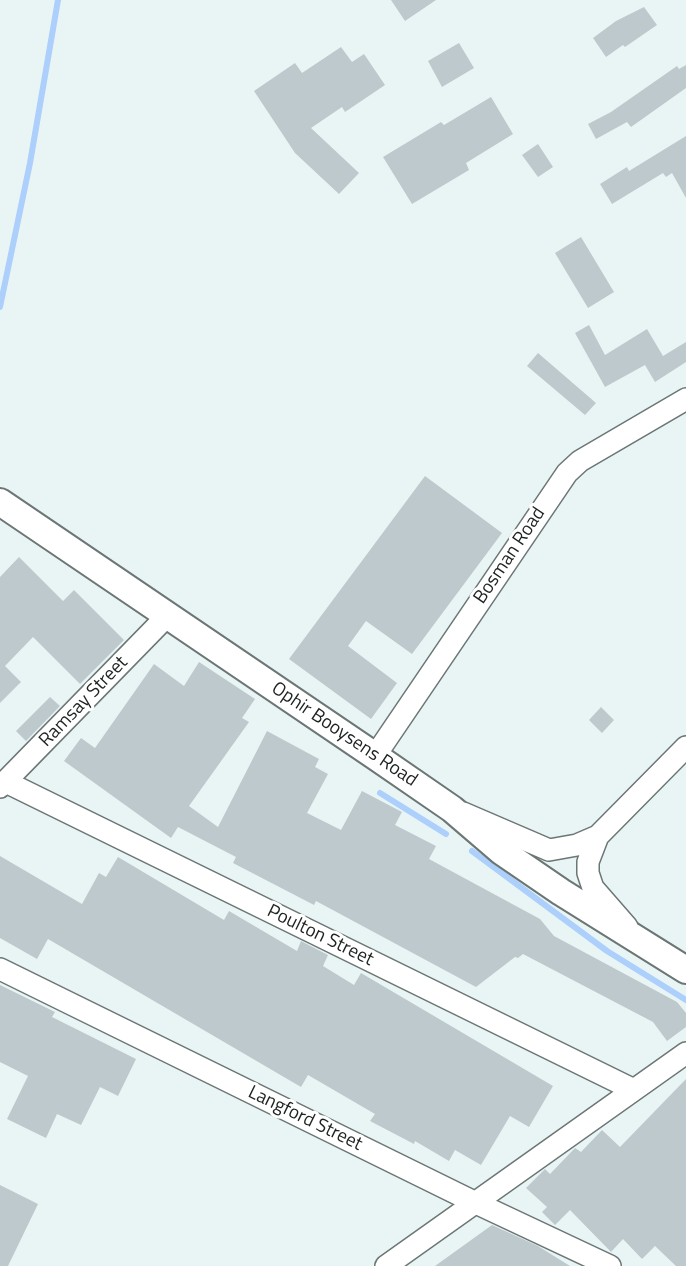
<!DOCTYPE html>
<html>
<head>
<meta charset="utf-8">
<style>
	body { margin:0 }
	canvas { display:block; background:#e8f5f4 }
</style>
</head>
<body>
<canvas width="686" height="1266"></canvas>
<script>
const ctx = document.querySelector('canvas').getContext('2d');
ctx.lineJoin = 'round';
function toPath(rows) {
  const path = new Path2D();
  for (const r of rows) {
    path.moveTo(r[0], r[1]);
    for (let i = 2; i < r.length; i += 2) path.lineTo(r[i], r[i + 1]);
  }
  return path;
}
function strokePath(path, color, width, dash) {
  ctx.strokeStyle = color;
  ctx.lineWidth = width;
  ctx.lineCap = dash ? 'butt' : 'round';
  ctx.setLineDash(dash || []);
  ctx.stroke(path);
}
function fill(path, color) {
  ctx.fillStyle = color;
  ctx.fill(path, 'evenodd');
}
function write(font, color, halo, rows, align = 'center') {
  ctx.font = font + ' "Titillium Web",sans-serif';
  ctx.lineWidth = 6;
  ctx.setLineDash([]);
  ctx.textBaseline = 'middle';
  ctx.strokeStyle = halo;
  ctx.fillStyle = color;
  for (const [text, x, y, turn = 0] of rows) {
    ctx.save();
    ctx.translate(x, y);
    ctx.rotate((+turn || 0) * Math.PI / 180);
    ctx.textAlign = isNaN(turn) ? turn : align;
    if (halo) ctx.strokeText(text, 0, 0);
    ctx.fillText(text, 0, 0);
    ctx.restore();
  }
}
strokePath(toPath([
	[0,307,30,163,58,0],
	[380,793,446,834],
	[472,851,607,951,686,1000]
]), '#adcffb', 6);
fill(toPath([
	[391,0,436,0,405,21],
	[644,7,657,25,625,47,623,45,606,57,593,38,616,21],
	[459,43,474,68,442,87,428,61],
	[341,47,352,62,364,54,385,85,345,112,342,107,311,128,359,173,339,194,295,153,254,91,295,63,302,73],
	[686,65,686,88,631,127,627,122,596,139,588,124,611,112,677,66,679,69],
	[491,97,513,134,466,163,469,170,412,204,383,157,441,122,444,125],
	[686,136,686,198,672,173,666,177,663,173,612,204,600,184,627,167,629,171],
	[538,144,553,167,538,177,522,155],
	[581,237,614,292,588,308,555,253],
	[589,325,605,355,647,329,663,356,686,342,686,362,655,382,645,365,605,387,575,333],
	[538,353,596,403,585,415,527,366],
	[425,476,502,533,412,654,366,621,348,646,397,683,371,719,289,659],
	[19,557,63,601,74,590,124,640,80,684,33,637,5,666,21,682,0,703,0,577],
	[199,662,255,699,242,718,249,722,189,806,218,827,267,731,319,759,315,767,328,774,307,813,341,830,362,791,402,812,395,825,436,846,429,859,540,919,554,936,677,1002,686,1013,686,1027,667,1041,653,1022,523,954,518,958,515,957,476,987,316,901,314,905,233,863,236,857,178,827,171,838,64,761,81,738,95,748,154,664,184,686],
	[50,697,60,706,26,741,16,731],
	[601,707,614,720,602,733,589,720],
	[0,856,82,904,99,873,106,877,118,857,224,920,229,911,297,951,301,941,328,955,323,966,354,985,361,973,553,1086,529,1127,510,1116,481,1165,455,1150,449,1161,415,1141,414,1144,370,1121,375,1114,308,1075,301,1087,48,939,37,959,0,938],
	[0,985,55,1012,52,1017,136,1059,118,1096,100,1087,81,1125,57,1114,46,1138,7,1119,28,1076,0,1062],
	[686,1079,686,1266,676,1266,655,1246,642,1259,623,1239,611,1252,570,1210,555,1225,542,1212,547,1207,526,1188,545,1169,550,1174,575,1148,581,1152,602,1130,620,1147],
	[0,1185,38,1204,8,1266,0,1266],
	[492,1225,538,1246,570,1266,435,1266]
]), '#bec9cd');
const minor = toPath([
	[375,756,567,473,580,461,686,399],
	[6,782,634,1090],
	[0,787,167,616],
	[463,813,549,850,577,845,598,836],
	[627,927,593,888,588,873,588,862,598,836,686,747],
	[0,969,476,1203,610,1266],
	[386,1266,686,1053]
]);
const major = toPath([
	[0,502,375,756,452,809,501,851,561,892,686,970]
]);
strokePath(minor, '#6b7675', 24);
strokePath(major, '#6b7675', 30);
strokePath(minor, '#fff', 21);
strokePath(major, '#fff', 26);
write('19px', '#1d2221', '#fff', [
	["Bosman Road",510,556,-56],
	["Ramsay Street",84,702,-46],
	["Ophir Booysens Road",344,735,34],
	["Poulton Street",320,936,26],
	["Langford Street",305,1119,26]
]);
</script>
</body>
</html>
